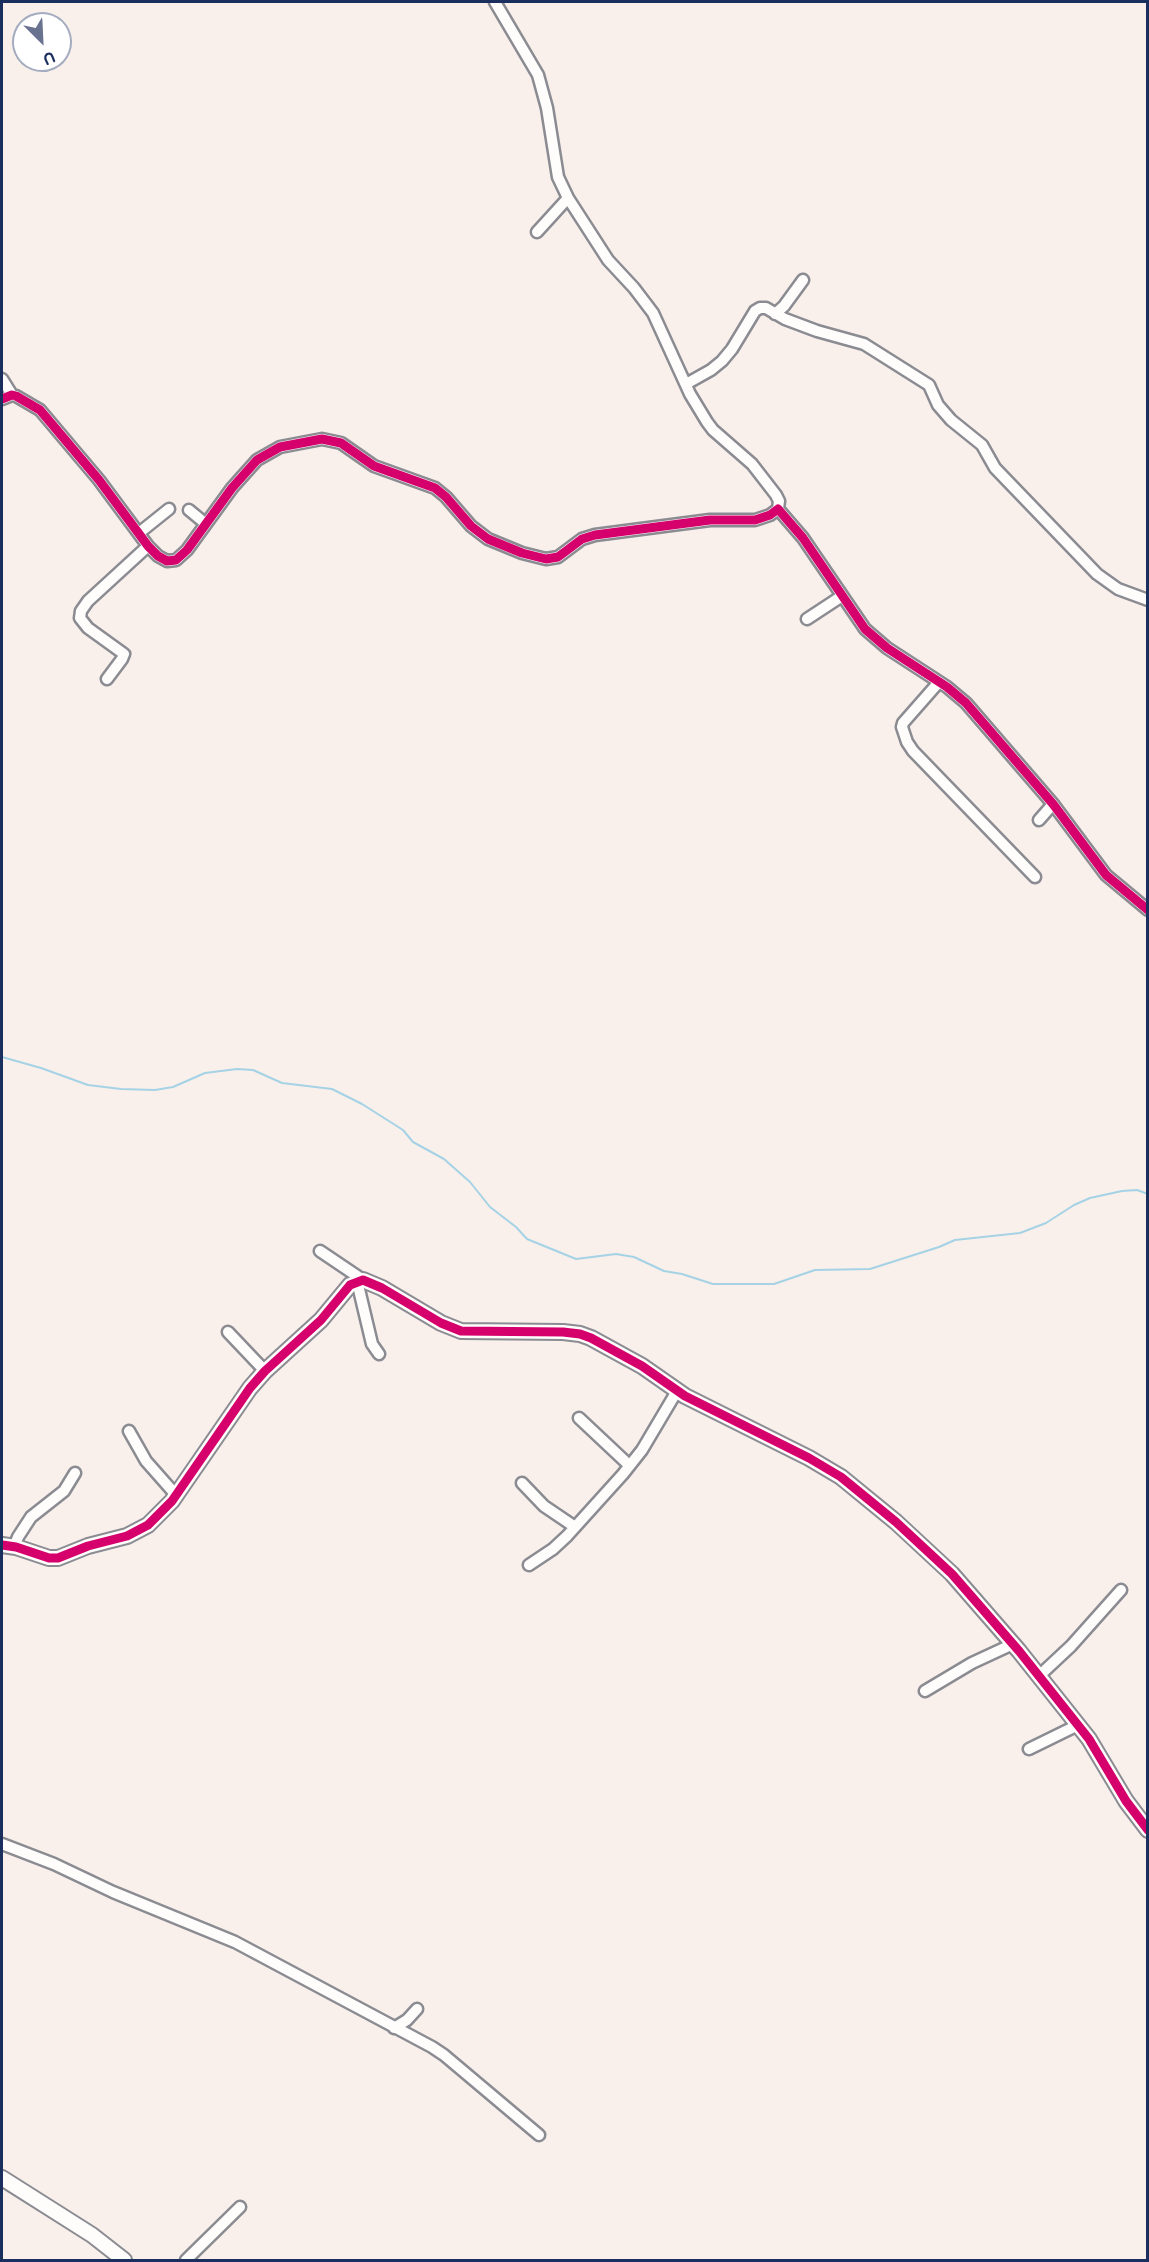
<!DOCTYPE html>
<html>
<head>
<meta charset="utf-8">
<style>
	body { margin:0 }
	#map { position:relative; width:1149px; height:2262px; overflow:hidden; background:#f9f0ec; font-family:"Balsamiq Sans",sans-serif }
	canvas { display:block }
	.frame { position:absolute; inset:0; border:3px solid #1b2f5e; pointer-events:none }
	.north { position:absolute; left:12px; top:12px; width:60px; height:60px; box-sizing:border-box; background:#fff; border:2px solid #a4acbf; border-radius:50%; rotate:156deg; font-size:16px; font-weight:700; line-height:24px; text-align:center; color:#1b2f5e }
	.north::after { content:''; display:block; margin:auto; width:21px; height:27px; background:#697390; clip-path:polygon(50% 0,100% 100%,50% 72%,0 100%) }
</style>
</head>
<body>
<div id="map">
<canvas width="1149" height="2262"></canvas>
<div class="frame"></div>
<div class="north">U</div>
</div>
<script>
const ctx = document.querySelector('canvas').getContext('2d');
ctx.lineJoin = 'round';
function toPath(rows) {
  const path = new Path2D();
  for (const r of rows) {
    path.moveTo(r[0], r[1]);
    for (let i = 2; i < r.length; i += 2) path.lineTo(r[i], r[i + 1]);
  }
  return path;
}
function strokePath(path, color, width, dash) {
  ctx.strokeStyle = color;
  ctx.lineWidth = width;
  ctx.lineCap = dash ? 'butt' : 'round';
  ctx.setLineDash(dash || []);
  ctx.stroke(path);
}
strokePath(toPath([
	[2,1057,41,1068,88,1085,121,1089,155,1090,173,1087,205,1073,237,1069,253,1070,282,1083,332,1089,362,1104,403,1130,413,1142,444,1159,470,1182,490,1207,516,1227,527,1239,576,1259,616,1254,634,1257,664,1271,682,1274,713,1284,774,1284,815,1270,870,1269,939,1247,955,1240,1020,1233,1046,1223,1074,1205,1090,1198,1122,1191,1137,1190,1148,1194]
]), '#a5d2e5', 2);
const minor = toPath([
	[495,2,538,75,547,108,558,177,568,198,608,260,634,288,653,313,690,394,707,422,713,430,752,464,776,495,779,501,778,509],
	[537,232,568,198],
	[775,314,784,306,803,280],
	[2,379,12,395],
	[686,384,711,370,722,361,732,349,755,311,760,308,766,308,785,319,817,331,864,344,929,385,938,405,951,420,982,445,995,468,1097,574,1118,589,1148,600],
	[2,399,12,395,16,396,40,410,99,480,148,546,158,556,167,561,176,560,187,550,232,488,257,460,280,447,322,439,341,443,374,466,435,488,446,497,471,526,488,539,522,553,546,559,558,557,582,539,595,535,710,520,755,520,770,515,778,509,803,538,865,629,887,648,947,687,966,703,1053,804,1106,875,1148,910],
	[189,510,206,524],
	[139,533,169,509],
	[807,619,842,596],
	[107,679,122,659,124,654,88,628,80,618,81,611,88,601,148,546],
	[939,682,903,723,902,727,907,742,913,751,1035,877],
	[1039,820,1053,804],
	[320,1251,363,1280],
	[357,1281,372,1344,379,1354],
	[228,1332,265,1371],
	[579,1418,629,1465],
	[129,1431,146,1461,176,1495],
	[522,1483,544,1506,575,1527],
	[14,1547,18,1537,31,1517,64,1491,75,1473],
	[529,1565,553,1549,567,1536,623,1474,642,1450,677,1391],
	[1040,1675,1071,1646,1121,1590],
	[925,1691,972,1663,1013,1644],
	[1029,1749,1078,1725],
	[2,1844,54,1864,113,1892,235,1942,432,2047,444,2055,539,2135],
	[394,2028,407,2020,417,2009],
	[186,2260,240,2207]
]);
const tertiary = toPath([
	[2,1545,16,1547,49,1558,58,1558,88,1546,127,1536,148,1525,172,1501,250,1388,265,1371,321,1320,350,1285,363,1280,382,1288,441,1323,461,1331,563,1332,580,1334,591,1338,642,1366,685,1396,809,1458,841,1477,896,1522,952,1574,1019,1651,1089,1739,1126,1801,1148,1830],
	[2,2178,92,2235,124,2260]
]);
strokePath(minor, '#8b8b92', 15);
strokePath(tertiary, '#8b8b92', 18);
strokePath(minor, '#fefdfc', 10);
strokePath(tertiary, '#fefdfc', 14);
strokePath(toPath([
	[2,399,12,395,16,396,40,410,99,480,148,546,158,556,167,561,176,560,187,550,232,488,257,460,280,447,322,439,341,443,374,466,435,488,446,497,471,526,488,539,522,553,546,559,558,557,582,539,595,535,710,520,755,520,770,515,778,509,803,538,865,629,887,648,947,687,966,703,1053,804,1106,875,1148,910],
	[2,1545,16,1547,49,1558,58,1558,88,1546,127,1536,148,1525,172,1501,250,1388,265,1371,321,1320,350,1285,363,1280,382,1288,441,1323,461,1331,563,1332,580,1334,591,1338,642,1366,685,1396,809,1458,841,1477,896,1522,952,1574,1019,1651,1089,1739,1126,1801,1148,1830]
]), '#d6006c', 9);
</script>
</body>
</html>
